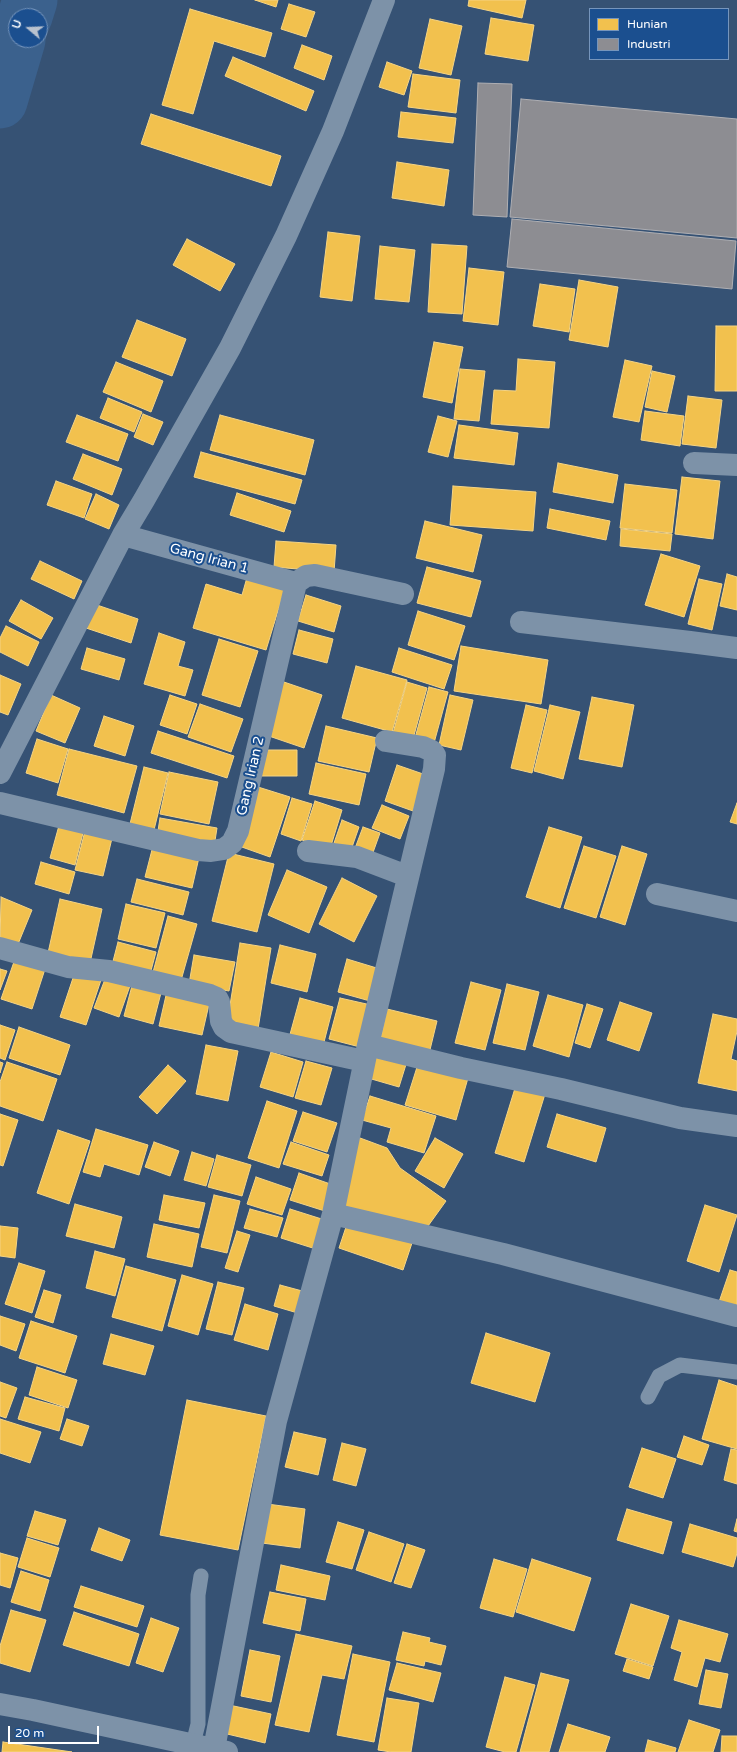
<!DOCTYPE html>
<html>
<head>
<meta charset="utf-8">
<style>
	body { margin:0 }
	#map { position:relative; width:737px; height:1752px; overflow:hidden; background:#365274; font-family:"Varela Round",sans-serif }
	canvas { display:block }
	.legend { position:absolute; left:589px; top:8px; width:140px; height:52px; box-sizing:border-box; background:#1b4f8f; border:1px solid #7695bc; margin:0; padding:5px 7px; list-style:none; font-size:12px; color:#fff }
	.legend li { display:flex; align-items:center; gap:8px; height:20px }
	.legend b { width:20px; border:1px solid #7695bc }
	.north { position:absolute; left:8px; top:8px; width:40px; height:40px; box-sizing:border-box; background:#1b4f8f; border:1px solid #7695bc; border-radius:50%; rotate:289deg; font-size:11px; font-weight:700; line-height:16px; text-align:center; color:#fff }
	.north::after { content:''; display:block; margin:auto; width:14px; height:18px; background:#b9c2ce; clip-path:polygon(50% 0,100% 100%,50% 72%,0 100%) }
	.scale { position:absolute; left:8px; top:1726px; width:91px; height:18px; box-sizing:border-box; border:2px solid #fff; border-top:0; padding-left:5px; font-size:12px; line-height:14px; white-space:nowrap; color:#fff; -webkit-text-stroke:3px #1b4f8f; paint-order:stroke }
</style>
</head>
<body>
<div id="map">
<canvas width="737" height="1752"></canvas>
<ul class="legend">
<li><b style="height:11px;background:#f2c14e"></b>Hunian</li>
<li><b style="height:11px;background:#8d8d92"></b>Industri</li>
</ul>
<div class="north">U</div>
<div class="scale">20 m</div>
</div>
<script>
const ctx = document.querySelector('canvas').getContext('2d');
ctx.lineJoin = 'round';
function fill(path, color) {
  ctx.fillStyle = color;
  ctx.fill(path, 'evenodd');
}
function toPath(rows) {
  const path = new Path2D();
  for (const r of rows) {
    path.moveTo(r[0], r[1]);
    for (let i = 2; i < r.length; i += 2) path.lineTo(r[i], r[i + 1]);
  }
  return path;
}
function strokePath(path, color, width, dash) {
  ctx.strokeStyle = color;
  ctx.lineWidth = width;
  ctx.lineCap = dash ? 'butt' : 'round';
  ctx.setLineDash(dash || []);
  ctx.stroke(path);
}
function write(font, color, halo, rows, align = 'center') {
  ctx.font = font + ' "Varela Round",sans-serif';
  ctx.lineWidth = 4;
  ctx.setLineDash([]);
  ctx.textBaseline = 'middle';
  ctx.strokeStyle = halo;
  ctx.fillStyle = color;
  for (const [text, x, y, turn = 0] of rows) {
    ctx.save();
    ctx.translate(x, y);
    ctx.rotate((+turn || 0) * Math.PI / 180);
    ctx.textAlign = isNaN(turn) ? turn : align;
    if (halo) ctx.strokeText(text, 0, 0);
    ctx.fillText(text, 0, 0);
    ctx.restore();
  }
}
const homes = toPath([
	[255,0,278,0,276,7,255,0],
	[469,0,526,0,522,18,468,6,469,0],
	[289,4,315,12,306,37,281,29,289,4],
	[190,9,272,33,265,57,214,41,193,114,162,105,190,9],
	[491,18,534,25,528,61,485,54,491,18],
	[430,19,462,26,451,75,419,68,430,19],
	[302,45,332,56,324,80,294,68,302,45],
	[233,57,314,91,306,111,225,76,233,57],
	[387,62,412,71,404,95,379,87,387,62],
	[413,74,460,80,456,113,408,107,413,74],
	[401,112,456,118,453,143,398,137,401,112],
	[151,114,281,156,271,186,141,144,151,114],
	[397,162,449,170,444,206,392,198,397,162],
	[328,232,360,236,352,301,320,297,328,232],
	[187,239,235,264,220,291,173,265,187,239],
	[432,244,467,246,462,314,428,312,432,244],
	[380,246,415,250,409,302,375,299,380,246],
	[469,268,504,272,498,325,463,321,469,268],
	[579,280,618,287,608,347,569,340,579,280],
	[540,284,575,289,569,332,533,326,540,284],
	[137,320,186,339,172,376,122,357,137,320],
	[716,326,737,326,737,391,715,391,716,326],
	[434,342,463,347,452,403,423,397,434,342],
	[518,359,555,362,549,428,491,424,494,390,516,391,518,359],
	[625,360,652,366,639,422,613,417,625,360],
	[116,362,163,381,151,412,103,392,116,362],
	[460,369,485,371,479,421,454,419,460,369],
	[652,371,675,376,667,412,645,407,652,371],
	[688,396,722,400,716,448,682,444,688,396],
	[108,398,142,412,134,432,100,418,108,398],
	[645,411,684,416,680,446,641,440,645,411],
	[143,414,163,422,153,445,134,437,143,414],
	[77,415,128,434,118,461,66,442,77,415],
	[220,415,314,440,305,475,210,450,220,415],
	[438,416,457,421,448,457,428,452,438,416],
	[459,425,518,433,514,465,454,458,459,425],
	[201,452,302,480,295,504,194,477,201,452],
	[83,454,122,469,112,495,73,479,83,454],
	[558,463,618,475,613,503,553,492,558,463],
	[682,477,720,481,713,539,675,534,682,477],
	[56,481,92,494,84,518,47,505,56,481],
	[625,484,677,490,672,533,620,528,625,484],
	[453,486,536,492,533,531,450,525,453,486],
	[237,493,291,511,284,532,230,515,237,493],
	[96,494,119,505,109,529,85,519,96,494],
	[550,509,610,521,606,540,547,528,550,509],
	[425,521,482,535,473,572,416,558,425,521],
	[621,529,672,534,670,551,620,546,621,529],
	[276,541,336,545,334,572,274,567,276,541],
	[661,554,700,566,684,617,645,605,661,554],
	[40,561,82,581,74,599,31,579,40,561],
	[427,567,481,581,471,617,417,603,427,567],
	[248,574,286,585,266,650,193,628,206,584,242,595,248,574],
	[727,574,737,577,737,610,720,606,727,574],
	[699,579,722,584,712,630,688,624,699,579],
	[306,595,341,606,334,632,298,621,306,595],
	[21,600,53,618,41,639,9,621,21,600],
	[94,604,138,619,131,643,86,628,94,604],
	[418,611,465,626,454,660,408,645,418,611],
	[6,626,39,642,28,666,0,652,0,638,6,626],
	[299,630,333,639,327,663,293,654,299,630],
	[159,633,185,642,178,666,193,670,185,696,144,684,159,633],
	[219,639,258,651,240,707,202,695,219,639],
	[461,646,548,660,541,704,454,691,461,646],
	[87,648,125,659,119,680,81,669,87,648],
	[399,648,452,665,444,689,392,672,399,648],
	[356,666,407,680,392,732,342,718,356,666],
	[0,675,21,684,8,715,0,712,0,675],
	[281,681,322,695,304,748,263,734,281,681],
	[407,682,427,688,413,739,393,733,407,682],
	[429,687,448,692,434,743,415,738,429,687],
	[51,695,80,708,65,743,36,731,51,695],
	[170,695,197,704,187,734,160,725,170,695],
	[450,695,473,700,461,750,439,745,450,695],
	[592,697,634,705,622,767,579,759,592,697],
	[200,704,243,719,231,752,188,737,200,704],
	[526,705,547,710,532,773,511,768,526,705],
	[550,705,580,712,563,779,534,771,550,705],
	[104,716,134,726,125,756,94,746,104,716],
	[326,726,377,738,369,772,318,761,326,726],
	[158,731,234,756,227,778,151,753,158,731],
	[37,739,68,749,58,783,26,773,37,739],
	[69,749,137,766,124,813,57,795,69,749],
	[258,750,297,750,297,776,258,776,258,750],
	[316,763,366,774,359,805,309,794,316,763],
	[397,765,426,775,413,811,385,801,397,765],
	[144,767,168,773,153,834,129,828,144,767],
	[169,772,218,782,209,824,160,814,169,772],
	[258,787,290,797,270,857,239,846,258,787],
	[292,798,312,804,301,841,281,834,292,798],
	[315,801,342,810,330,849,302,840,315,801],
	[737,803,737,824,730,822,737,803],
	[382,805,409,816,400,839,372,828,382,805],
	[160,818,217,828,214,847,157,837,160,818],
	[342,820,359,827,351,850,334,843,342,820],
	[60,822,84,829,75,865,50,858,60,822],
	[86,827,113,834,103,876,75,870,86,827],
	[363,827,380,833,371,858,354,851,363,827],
	[549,827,582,837,560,908,526,897,549,827],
	[154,842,200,853,192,888,145,877,154,842],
	[584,846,616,856,596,918,564,908,584,846],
	[622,846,647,854,625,925,600,917,622,846],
	[229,853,274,864,257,932,212,921,229,853],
	[41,862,75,872,69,894,35,884,41,862],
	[287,870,327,887,309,933,268,915,287,870],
	[342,878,377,896,354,942,319,924,342,878],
	[137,879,189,892,183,915,131,902,137,879],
	[1,897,32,910,16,949,0,943,1,897],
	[60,899,102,909,90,963,48,953,60,899],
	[126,904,165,913,156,948,118,939,126,904],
	[168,916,197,924,180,984,152,976,168,916],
	[118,942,156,952,149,978,111,969,118,942],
	[240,943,271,948,258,1029,227,1024,240,943],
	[280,945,316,954,307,992,271,983,280,945],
	[194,955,235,962,229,991,189,984,194,955],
	[16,956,46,966,32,1009,1,999,16,956],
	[347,959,380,969,370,1001,338,992,347,959],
	[0,969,7,971,0,990,0,969],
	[76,969,102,977,86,1025,60,1017,76,969],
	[107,974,131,983,119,1017,94,1008,107,974],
	[133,982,162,989,153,1024,124,1016,133,982],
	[471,982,501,990,485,1050,455,1043,471,982],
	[507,984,539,992,525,1050,493,1043,507,984],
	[167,991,210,1000,202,1035,159,1026,167,991],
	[548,995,583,1005,569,1057,533,1046,548,995],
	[300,998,333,1007,323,1046,289,1038,300,998],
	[340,998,371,1005,360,1047,329,1039,340,998],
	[620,1002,652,1013,639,1051,607,1040,620,1002],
	[587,1004,603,1009,590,1048,575,1043,587,1004],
	[387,1009,437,1021,428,1058,379,1046,387,1009],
	[713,1014,737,1019,737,1031,731,1059,737,1061,737,1091,698,1083,713,1014],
	[0,1025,15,1030,5,1060,0,1058,0,1025],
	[19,1027,70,1045,60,1075,9,1058,19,1027],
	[206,1045,238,1051,228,1101,196,1094,206,1045],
	[377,1049,408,1058,399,1087,368,1078,377,1049],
	[271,1052,303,1062,293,1097,260,1087,271,1052],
	[306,1061,332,1068,321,1105,295,1098,306,1061],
	[0,1062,3,1063,0,1073,0,1062],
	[7,1062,57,1079,43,1121,0,1106,0,1082,7,1062],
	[418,1064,468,1078,456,1120,405,1105,418,1064],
	[168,1065,186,1081,157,1114,139,1097,168,1065],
	[516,1085,545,1094,524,1162,495,1153,516,1085],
	[370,1096,436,1116,424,1153,387,1142,391,1128,362,1120,370,1096],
	[267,1101,297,1111,279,1168,248,1158,267,1101],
	[303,1112,337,1123,327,1152,293,1141,303,1112],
	[0,1114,18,1120,3,1166,0,1165,0,1114],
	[557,1114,606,1128,596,1162,547,1147,557,1114],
	[96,1129,148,1145,139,1175,104,1164,100,1177,83,1172,96,1129],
	[58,1130,90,1141,69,1204,37,1193,58,1130],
	[352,1135,387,1148,400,1168,446,1201,423,1233,337,1209,352,1135],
	[435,1138,463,1154,444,1188,415,1171,435,1138],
	[154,1142,179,1151,170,1176,145,1167,154,1142],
	[291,1142,329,1155,322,1176,283,1164,291,1142],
	[192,1152,214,1159,206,1186,184,1180,192,1152],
	[217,1155,251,1165,242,1196,208,1187,217,1155],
	[299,1173,336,1186,328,1212,290,1200,299,1173],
	[256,1177,291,1189,282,1215,247,1204,256,1177],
	[164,1195,205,1203,199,1228,159,1220,164,1195],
	[214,1195,240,1201,227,1253,201,1247,214,1195],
	[75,1204,122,1217,114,1248,66,1236,75,1204],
	[705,1205,737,1215,719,1272,687,1261,705,1205],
	[250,1209,283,1218,277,1237,244,1228,250,1209],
	[290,1209,328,1221,319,1250,281,1238,290,1209],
	[348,1221,412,1243,403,1270,339,1248,348,1221],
	[154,1224,199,1234,192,1267,147,1257,154,1224],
	[0,1226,18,1228,15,1258,0,1256,0,1226],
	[237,1231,250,1235,238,1272,225,1268,237,1231],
	[95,1251,125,1259,115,1296,86,1288,95,1251],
	[19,1263,45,1271,32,1313,5,1304,19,1263],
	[126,1266,176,1280,162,1331,112,1317,126,1266],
	[730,1270,737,1272,737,1308,719,1302,730,1270],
	[182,1275,213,1284,198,1335,168,1326,182,1275],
	[218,1282,244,1288,232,1335,206,1329,218,1282],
	[280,1285,306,1292,301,1314,274,1306,280,1285],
	[44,1290,61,1295,53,1323,35,1317,44,1290],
	[245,1304,278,1314,268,1350,234,1340,245,1304],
	[0,1316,25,1324,16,1351,0,1345,0,1316],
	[31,1321,77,1336,65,1373,19,1358,31,1321],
	[486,1333,550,1353,535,1402,471,1383,486,1333],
	[111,1334,154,1346,145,1375,103,1364,111,1334],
	[37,1367,77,1380,68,1408,29,1395,37,1367],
	[719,1380,737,1386,737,1449,702,1439,719,1380],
	[0,1382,17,1388,6,1418,0,1416,0,1382],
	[25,1397,65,1408,59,1431,18,1419,25,1397],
	[187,1400,266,1416,238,1550,160,1535,187,1400],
	[0,1419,41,1432,30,1463,0,1453,0,1419],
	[67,1419,89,1426,82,1446,60,1439,67,1419],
	[294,1432,326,1439,318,1475,285,1467,294,1432],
	[684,1436,709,1445,702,1465,677,1457,684,1436],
	[342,1443,366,1449,356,1486,333,1480,342,1443],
	[642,1448,676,1459,663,1498,629,1487,642,1448],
	[731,1449,737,1450,737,1484,724,1480,731,1449],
	[267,1504,305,1509,300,1548,262,1543,267,1504],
	[627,1509,672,1522,663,1554,617,1540,627,1509],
	[35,1511,66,1520,58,1545,27,1536,35,1511],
	[737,1519,737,1532,734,1531,737,1519],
	[338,1522,364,1530,352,1569,326,1562,338,1522],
	[690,1524,737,1538,737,1553,733,1567,682,1552,690,1524],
	[99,1528,130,1540,122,1561,91,1550,99,1528],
	[369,1532,404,1544,391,1582,356,1570,369,1532],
	[27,1538,59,1548,50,1577,18,1567,27,1538],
	[407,1544,425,1550,411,1588,394,1583,407,1544],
	[0,1553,18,1558,10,1588,0,1585,0,1553],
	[494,1559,527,1569,513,1617,480,1608,494,1559],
	[532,1559,591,1578,574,1631,516,1612,532,1559],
	[281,1565,330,1576,325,1600,276,1590,281,1565],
	[21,1571,49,1580,40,1611,11,1602,21,1571],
	[81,1586,144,1606,137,1627,74,1607,81,1586],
	[270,1592,306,1599,300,1631,263,1623,270,1592],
	[631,1604,669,1616,653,1666,615,1654,631,1604],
	[11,1610,46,1620,30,1672,0,1663,0,1646,11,1610],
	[74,1612,139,1634,129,1666,63,1645,74,1612],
	[151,1618,179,1628,163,1672,136,1663,151,1618],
	[679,1620,728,1634,720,1662,705,1658,697,1687,674,1680,682,1652,671,1648,679,1620],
	[403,1632,430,1638,429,1642,446,1646,441,1665,425,1661,424,1666,396,1660,403,1632],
	[296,1634,352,1646,344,1679,322,1675,309,1732,275,1725,296,1634],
	[250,1650,280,1656,271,1702,241,1696,250,1650],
	[353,1654,390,1662,374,1742,337,1735,353,1654],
	[627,1659,653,1667,649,1679,623,1671,627,1659],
	[397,1663,441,1673,433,1702,389,1690,397,1663],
	[706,1670,728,1674,721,1708,699,1704,706,1670],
	[541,1673,569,1680,549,1752,520,1752,541,1673],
	[505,1677,535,1685,516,1752,505,1752,486,1747,505,1677],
	[387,1698,419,1703,411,1752,391,1752,378,1750,387,1698],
	[229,1705,271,1714,265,1743,223,1733,229,1705],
	[689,1720,720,1730,713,1752,678,1752,689,1720],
	[568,1724,610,1737,605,1752,559,1752,568,1724],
	[722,1736,737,1736,737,1752,721,1752,722,1736],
	[648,1740,676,1748,675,1752,645,1752,648,1740],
	[3,1742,72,1752,2,1752,3,1742]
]);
fill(homes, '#f2c14e');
strokePath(homes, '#f6d483', 1);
const industry = toPath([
	[478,83,512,84,507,217,473,215,478,83],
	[521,99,737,119,737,238,510,217,521,99],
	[512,219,736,241,732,289,507,267,512,219]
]);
fill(industry, '#8d8d92');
strokePath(industry, '#afafb3', 1);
strokePath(toPath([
	[25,16,30,0],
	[0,101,18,40]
]), '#3b618d', 55);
strokePath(toPath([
	[648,1397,659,1376,680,1365,737,1372],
	[193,1744,198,1724,198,1595,201,1576]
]), '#7d92a8', 15);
strokePath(toPath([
	[694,463,737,465],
	[123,535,296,583],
	[521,622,690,642,737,648],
	[0,773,123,535,144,500,230,348,286,236,333,131,384,0],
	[0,803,198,850,211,851,224,849,232,843,238,831,296,583,306,576,315,575,403,594],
	[308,851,357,857,407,876],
	[657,894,737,911],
	[0,948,68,967,109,971,210,995,217,998,219,1002,221,1021,224,1027,231,1032,364,1061],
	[368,1045,461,1068,561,1089,680,1118,737,1126],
	[333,1214,503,1254,737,1316],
	[0,1704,33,1710,227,1752],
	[214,1749,276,1421,333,1214,368,1045,434,769,435,755,432,751,423,747,386,741]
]), '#7d92a8', 22);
write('14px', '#fff', '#1b4f8f', [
	["Gang Irian 1",209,559,15],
	["Gang Irian 2",251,776,-77]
]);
</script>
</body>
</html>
